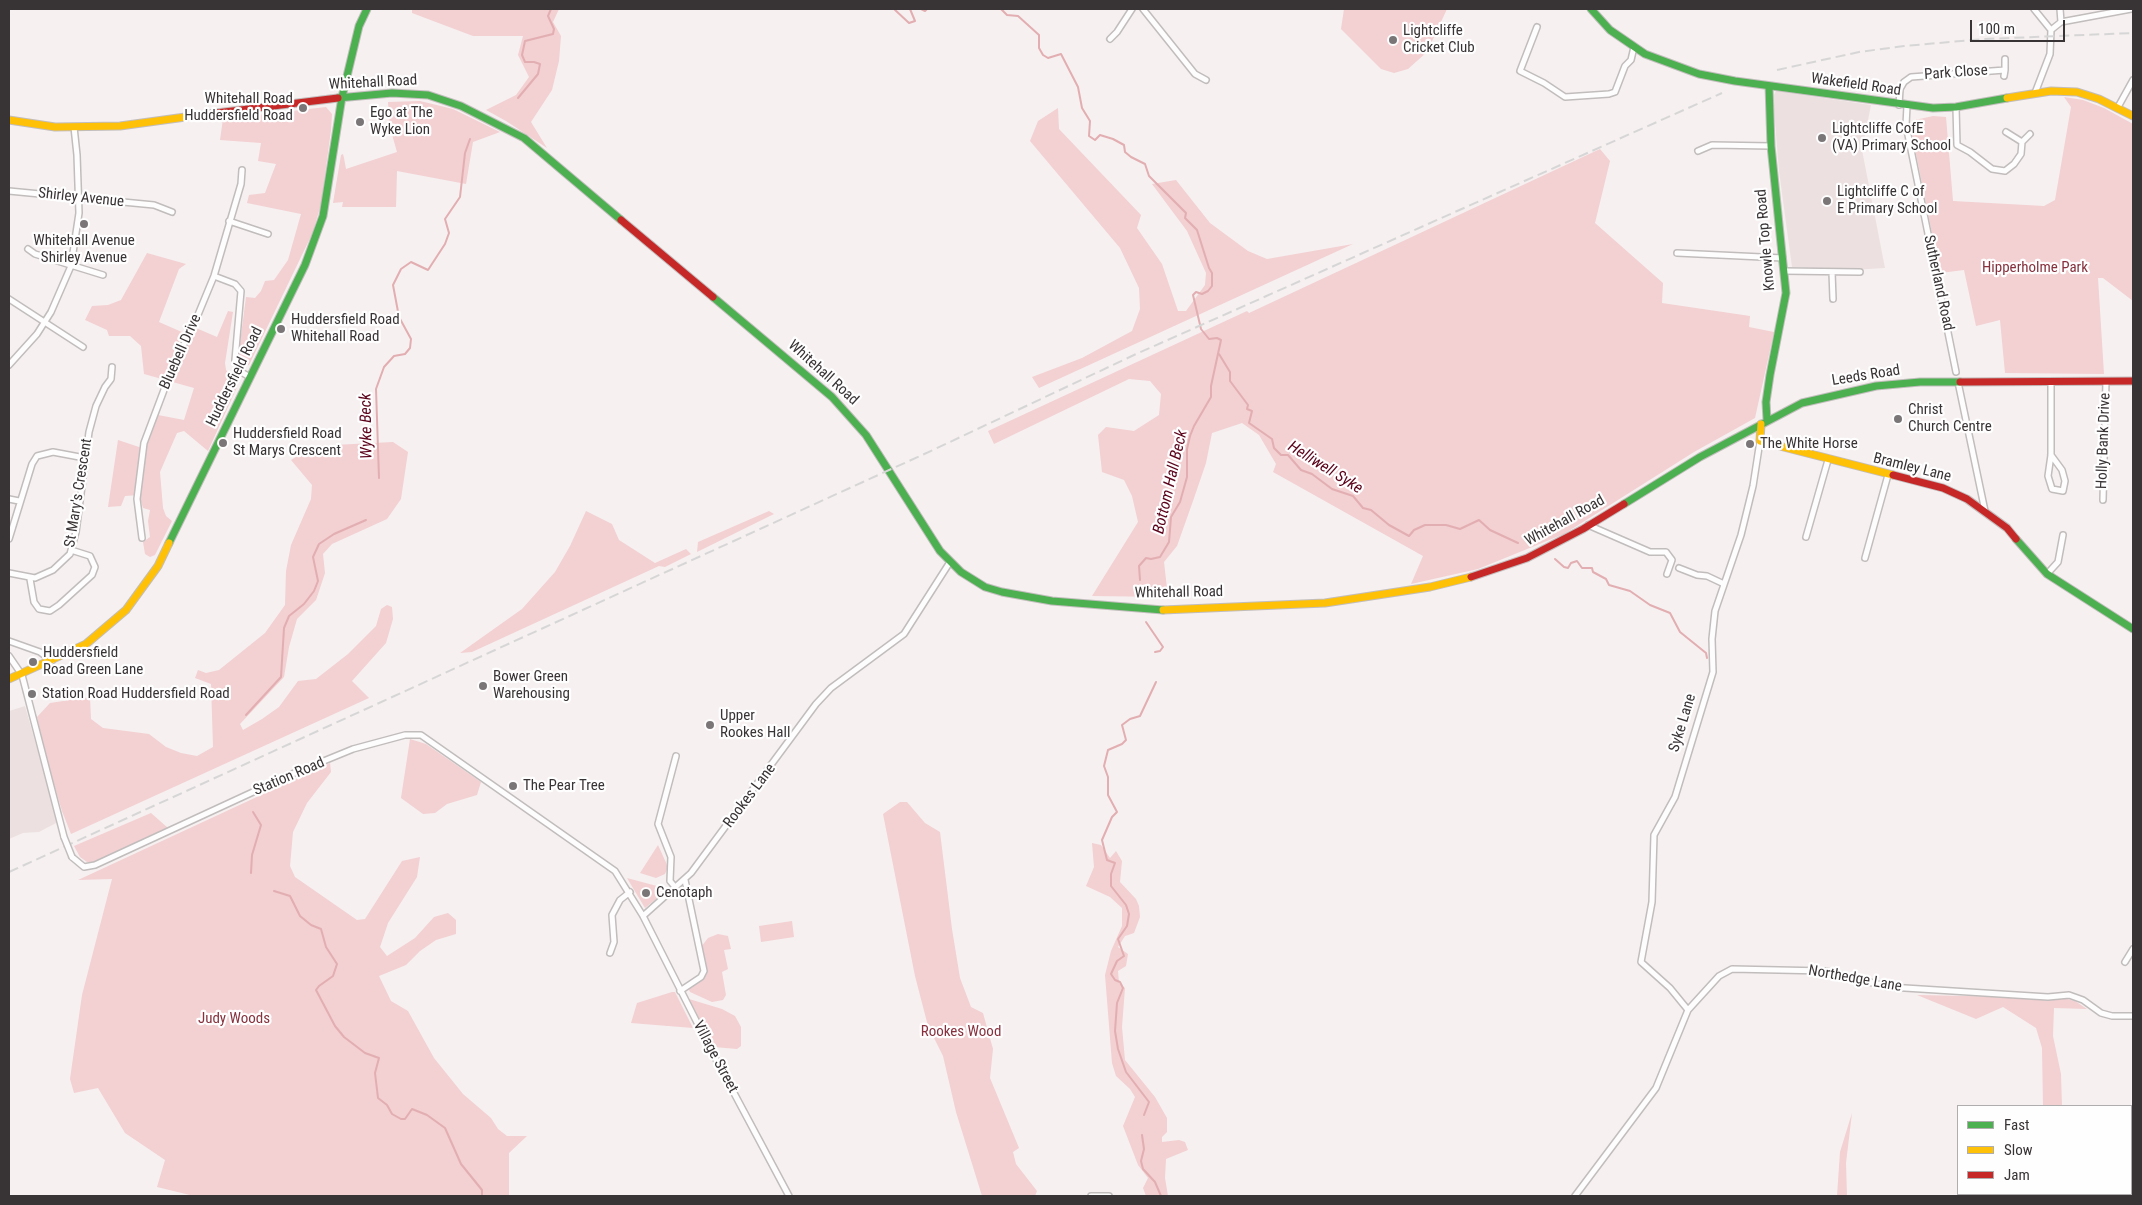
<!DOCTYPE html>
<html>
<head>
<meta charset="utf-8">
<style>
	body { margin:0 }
	#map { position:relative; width:2142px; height:1205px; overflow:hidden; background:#f6f0f0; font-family:"Roboto Condensed",sans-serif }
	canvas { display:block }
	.frame { position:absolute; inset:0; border:10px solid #383334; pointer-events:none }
	.legend { position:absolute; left:1957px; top:1105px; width:175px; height:90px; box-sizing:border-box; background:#fefefe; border:1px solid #afadad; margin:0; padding:6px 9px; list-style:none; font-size:15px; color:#383334 }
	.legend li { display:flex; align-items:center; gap:10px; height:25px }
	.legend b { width:25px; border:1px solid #afadad }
	.scale { position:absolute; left:1970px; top:20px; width:95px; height:22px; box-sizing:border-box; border:2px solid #383334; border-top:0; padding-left:6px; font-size:15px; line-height:18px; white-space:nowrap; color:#383334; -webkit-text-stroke:4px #fefefe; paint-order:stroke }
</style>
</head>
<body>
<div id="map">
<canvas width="2142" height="1205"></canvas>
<div class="frame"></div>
<ul class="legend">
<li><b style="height:6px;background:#4caf50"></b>Fast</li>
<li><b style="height:6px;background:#ffc107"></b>Slow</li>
<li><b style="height:6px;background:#c62828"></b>Jam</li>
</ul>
<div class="scale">100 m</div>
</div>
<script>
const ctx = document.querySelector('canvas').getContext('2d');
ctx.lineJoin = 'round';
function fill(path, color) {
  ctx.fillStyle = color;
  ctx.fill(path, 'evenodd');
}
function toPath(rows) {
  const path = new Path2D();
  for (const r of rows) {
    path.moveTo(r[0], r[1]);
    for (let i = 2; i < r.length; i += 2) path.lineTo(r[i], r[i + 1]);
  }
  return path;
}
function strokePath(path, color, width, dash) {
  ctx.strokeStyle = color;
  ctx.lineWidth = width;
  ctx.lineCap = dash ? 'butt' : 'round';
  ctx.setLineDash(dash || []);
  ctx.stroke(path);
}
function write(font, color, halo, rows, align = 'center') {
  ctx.font = font + ' "Roboto Condensed",sans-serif';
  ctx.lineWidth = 4.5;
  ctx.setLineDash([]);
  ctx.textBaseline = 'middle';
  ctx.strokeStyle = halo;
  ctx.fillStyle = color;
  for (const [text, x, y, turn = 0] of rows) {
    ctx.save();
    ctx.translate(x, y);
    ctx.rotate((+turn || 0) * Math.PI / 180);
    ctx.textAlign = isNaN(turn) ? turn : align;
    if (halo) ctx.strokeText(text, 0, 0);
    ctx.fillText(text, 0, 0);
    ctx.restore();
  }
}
fill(toPath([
	[1776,91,1871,105,1862,150,1885,268,1851,270,1792,267,1779,171,1773,97],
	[25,706,58,822,39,832,23,833,9,839,9,711]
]), '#ede0e0');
fill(toPath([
	[412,9,559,9,553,22,561,36,559,61,552,90,531,122,547,148,506,121,486,110,516,95,529,77,518,55,523,36,473,36,412,13],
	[1344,9,1447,9,1427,52,1408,69,1394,73,1381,69,1341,29],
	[2064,97,2083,100,2104,108,2133,124,2133,301,2103,278,2098,278,2104,374,2005,373,2000,320,1976,326,1964,270,1940,273,1911,129,1915,120,1933,116,1946,117,1953,201,2044,206,2055,200,2071,107],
	[420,101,453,109,500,132,473,142,466,184,397,171,396,207,342,207,343,202,333,203,341,155,343,154,344,158,346,169,397,152,389,124,388,102],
	[326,107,332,114,331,130,321,204,313,232,249,365,244,366,238,363,238,359,246,297,255,298,261,291,265,281,274,280,288,260,301,214,247,203,249,195,265,193,276,164,258,161,261,143,220,140,223,119],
	[1058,108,1059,129,1141,215,1137,228,1162,264,1178,311,1186,311,1205,285,1206,273,1187,231,1152,184,1176,180,1210,223,1248,251,1267,259,1353,244,1039,388,1032,377,1082,358,1132,331,1140,309,1139,288,1120,248,1030,141,1038,121],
	[1600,149,1610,161,1595,223,1663,283,1662,303,1750,316,1749,327,1774,332,1755,418,1694,452,1564,534,1478,569,1411,584,1423,556,1273,472,1276,464,1259,435,1242,423,1212,433,1206,463,1193,501,1177,546,1164,562,1168,597,1092,596,1138,522,1132,496,1124,480,1102,472,1098,435,1106,427,1134,431,1159,415,1161,394,1150,381,1129,379,994,444,988,431,1247,311,1249,313],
	[147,253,186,264,179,269,159,322,184,333,174,351,175,359,196,328,217,337,228,311,233,312,225,363,226,370,238,385,208,451,184,431,177,433,160,472,163,508,166,516,172,521,155,555,150,557,145,554,143,542,150,537,148,521,150,510,143,508,139,495,125,496,121,506,108,507,118,440,145,449,158,415,184,420,194,388,144,374,141,346,130,336,109,336,107,330,85,320,92,306,108,305,121,300],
	[393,442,408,452,401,499,387,519,332,544,323,554,325,573,316,600,297,619,289,647,284,677,240,724,243,730,262,719,279,707,298,681,316,679,348,654,376,626,381,609,387,605,392,607,393,619,386,643,352,681,369,698,71,834,62,811,45,755,37,717,50,703,90,697,91,719,103,728,149,734,166,747,181,753,197,756,213,747,211,684,195,678,198,670,206,673,219,670,265,633,285,605,286,571,291,545,311,499,312,485,291,460,314,446],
	[586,511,612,524,619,540,655,563,686,549,691,554,665,567,659,566,472,652,460,653,522,609,555,572,570,546],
	[769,511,774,514,697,552,698,542],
	[410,739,426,744,481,782,477,795,447,804,435,813,423,814,401,798],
	[330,763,331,772,307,803,293,832,290,866,295,877,357,920,365,919,402,861,420,857,417,877,388,923,380,947,387,956,415,938,434,917,448,913,456,920,456,934,436,940,420,951,406,965,379,976,391,1001,408,1011,434,1058,463,1094,491,1118,498,1129,507,1136,527,1136,509,1153,509,1196,194,1196,157,1187,165,1160,125,1133,98,1088,74,1093,70,1079,82,995,112,879,78,880],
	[900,802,907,802,925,823,940,832,952,929,960,978,971,1007,983,1013,993,1049,990,1078,1019,1148,1013,1152,1016,1164,1037,1191,1035,1196,982,1196,956,1112,943,1056,928,1026,915,976,883,814],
	[151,813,168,828,95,862,87,862,80,857,74,846],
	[1092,843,1101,845,1110,858,1116,851,1122,861,1120,882,1136,899,1139,906,1140,917,1134,933,1125,936,1118,947,1128,954,1126,966,1118,971,1119,983,1125,988,1122,1027,1125,1060,1155,1097,1167,1118,1167,1132,1162,1137,1162,1142,1179,1140,1185,1142,1188,1150,1166,1159,1165,1178,1168,1196,1146,1196,1143,1188,1148,1178,1138,1165,1123,1126,1135,1097,1130,1089,1116,1076,1112,1063,1105,975,1111,951,1122,926,1122,908,1110,897,1086,886,1094,867],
	[658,845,668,867,665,874,656,878,640,873],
	[627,878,668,889,645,908],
	[792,921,794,937,761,942,759,926],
	[718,934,728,936,731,949,724,950,728,969,722,972,726,995,723,1000,712,1002,690,992,688,988,704,976,701,947,708,938],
	[672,992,675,992,693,1028,631,1023,637,1003],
	[1917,995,2063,998,2075,1001,2087,1009,2054,1008,2053,1036,2061,1074,2062,1106,2043,1106,2042,1048,2036,1028,2003,1007,1976,1019],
	[689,999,722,1009,735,1016,741,1027,741,1046,737,1049,714,1047],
	[1852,1113,1846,1163,1847,1196,1837,1196,1840,1152]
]), '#f3d0d2');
strokePath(toPath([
	[894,9,909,23,915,21,910,9],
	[921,9,925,11,927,9],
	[1001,9,1007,15,1018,16,1039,35,1039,48,1043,55,1048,58,1061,54,1078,87,1082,108,1090,121,1089,136,1095,140,1100,135,1113,139,1124,145,1125,152,1131,157,1145,164,1149,176,1186,213,1185,218,1197,230,1209,268,1212,273,1212,286,1208,291,1202,294,1196,292,1193,295,1201,329,1209,339,1217,338,1221,340,1211,386,1211,397,1194,426,1190,436,1187,449,1187,477,1180,502,1171,517,1169,542,1160,557,1151,559,1146,558,1139,566,1140,580],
	[518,98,538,74,540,64,534,62,525,62,522,55,525,41,553,34,554,29,548,16,551,9],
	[1219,354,1230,372,1230,381,1248,405,1247,409,1252,411,1249,423,1272,439,1274,448,1281,455,1288,455,1301,470,1312,474,1332,489,1353,496,1363,508,1371,510,1389,525,1409,536,1414,530,1425,525,1446,525,1460,529,1479,520,1490,530,1518,543],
	[379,478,376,389,384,367,394,356,405,354,410,348,411,339,399,317,393,285,401,269,411,262,428,270,445,244,449,233,445,219,460,197,465,153,470,139],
	[1555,559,1564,567,1568,568,1571,563,1577,561,1582,568,1592,568,1593,572,1606,579,1609,585,1630,591,1650,605,1670,613,1680,632,1706,653,1707,658],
	[1146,622,1163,647,1160,651,1155,652],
	[246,715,281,677,284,628,289,616,304,604,314,591,318,581,313,557,319,544,334,534,366,520],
	[251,873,252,855,261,825,253,812],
	[274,891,290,896,300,916,311,925,321,929,326,947,337,964,333,976,319,986,316,990,335,1026,344,1037,365,1053,379,1058,375,1073,378,1098,387,1105,392,1114,401,1119,405,1119,412,1109,427,1115,445,1128,461,1164,482,1190,482,1196],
	[1144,1115,1149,1102,1126,1072,1118,1049,1115,1031,1117,1003,1123,988,1120,982,1115,980,1111,974,1117,961,1124,956,1118,939,1127,926,1129,914,1126,905,1111,886,1111,874,1115,863,1107,860,1102,840,1112,817,1117,812,1108,795,1108,777,1104,766,1108,750,1122,744,1126,740,1122,725,1130,719,1140,716,1156,682],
	[1142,1135,1144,1149,1141,1161,1143,1169,1155,1182,1161,1196]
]), '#e2aeb1', 2);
const street = toPath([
	[1143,9,1195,74,1206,80],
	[2034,9,2051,30],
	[2060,9,2061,22],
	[1537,27,1520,71,1544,83,1565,97,1609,94,1615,92,1625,66,1631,60,1634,47],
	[1110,39,1117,32,1132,9],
	[2005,59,2005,70],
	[2035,93,2050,54,2051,30,2061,22,2131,9],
	[1899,105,1900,89,1904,82,1911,77,2005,70,2004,76],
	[1907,106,1906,125,1956,372],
	[1956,107,1957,145,1970,152,1992,169,2005,171,2014,164,2021,154,2022,142,2030,134],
	[2118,107,2133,80],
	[2006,132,2022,142],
	[1698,151,1712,145,1771,146],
	[9,191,154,205,172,212],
	[229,221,268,234],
	[28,249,35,254,103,275],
	[1677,253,1783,258],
	[1784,271,1860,272],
	[1832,272,1833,299],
	[214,276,235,284,241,291,235,360,241,372,250,377],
	[9,299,83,347],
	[9,365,37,334,51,312,71,266,79,213,77,155,74,127],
	[1958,382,1985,511],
	[2051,455,2062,470,2065,481,2063,491,2052,489,2048,476,2051,455,2051,381],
	[9,499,19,501],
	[2103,500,2106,381],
	[1588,525,1650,552,1666,552,1672,560,1667,574],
	[1806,537,1828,460],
	[142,538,137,499,144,443,173,366,195,322,214,276,241,184,242,170],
	[9,539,32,464,37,456,53,452,85,458],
	[1865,558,1888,475],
	[1679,568,1697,575,1707,576,1724,584],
	[9,573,35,578,53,570,70,554,76,532,89,432,96,406,105,387,111,379,112,367],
	[2047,574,2058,562,2063,535],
	[30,579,34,602,39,609,50,611,59,605,92,575,95,567,90,556,71,550],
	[9,641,40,652,52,661],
	[9,656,22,675,64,837],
	[72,857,84,867,95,865,292,774,353,749,405,735,421,735,615,871,643,916,711,1050,789,1196],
	[675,887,670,881,671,857,658,824,676,756],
	[643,916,691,873,816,704,831,688,904,634,950,562],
	[610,953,614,942,612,915,620,900,630,892],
	[2125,962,2133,949],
	[680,991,701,977,704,971,685,880],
	[1688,1010,1670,988,1641,962,1652,902,1654,835,1675,797,1713,672,1712,639,1715,611,1741,535,1753,486,1760,441],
	[1091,1196,1109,1196],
	[1575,1196,1656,1088,1688,1010,1719,976,1732,969,1825,971,1889,987,2048,997,2069,995,2083,1000,2101,1013,2112,1016,2133,1016]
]);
const fast = toPath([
	[1591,9,1610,30,1645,54,1699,74,1735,81,1933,108,1956,107,2007,98],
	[338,98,392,93,428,95,461,106,524,138,621,220],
	[713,297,832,397,866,435,940,551,961,572,985,587,1002,592,1052,601,1163,610],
	[1767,420,1766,402,1770,375,1786,293,1771,146,1769,86],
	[1624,504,1700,457,1802,403,1876,386,1920,382,1960,382],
	[2016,539,2047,574,2133,629],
	[169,543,305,265,323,216,342,97,359,26,367,9]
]);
const slow = toPath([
	[2007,98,2051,91,2077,92,2099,99,2133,116],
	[9,120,55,127,120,126,200,115],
	[1761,424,1760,441,1893,475],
	[1163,610,1325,603,1430,587,1471,577],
	[9,679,86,644,126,610,158,566,169,543]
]);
const jam = toPath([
	[200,115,338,98],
	[621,220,713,297],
	[1960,382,2133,381],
	[1893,475,1943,488,1967,499,2007,528,2016,539],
	[1471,577,1527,558,1583,529,1624,504]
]);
strokePath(street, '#c2bdbd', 8);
strokePath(fast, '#c2bdbd', 9);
strokePath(slow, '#c2bdbd', 9);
strokePath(jam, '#c2bdbd', 9);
strokePath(street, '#fefdfd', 5);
strokePath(fast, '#4caf50', 7);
strokePath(slow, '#ffc107', 7);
strokePath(jam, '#c62828', 7);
strokePath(toPath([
	[1777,70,1859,52,1904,46,1984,39,2133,33],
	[9,872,933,450,1134,355,1722,93]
]), '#d7d6d6', 2, [10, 5]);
const streetBridge = toPath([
	[64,837,72,857]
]);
strokePath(streetBridge, '#c2bdbd', 8, []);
strokePath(streetBridge, '#fefdfd', 5);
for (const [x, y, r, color] of [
	[1393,40,5,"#7a7576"],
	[303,108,5,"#7a7576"],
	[360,122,5,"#7a7576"],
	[1822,138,5,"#7a7576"],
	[1827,201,5,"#7a7576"],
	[84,224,5,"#7a7576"],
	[281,329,5,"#7a7576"],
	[1898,419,5,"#7a7576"],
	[223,443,5,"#7a7576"],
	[1750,444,5,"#7a7576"],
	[33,662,5,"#7a7576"],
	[483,686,5,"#7a7576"],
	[32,694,5,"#7a7576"],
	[710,725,5,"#7a7576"],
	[513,786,5,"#7a7576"],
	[646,893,5,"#7a7576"]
]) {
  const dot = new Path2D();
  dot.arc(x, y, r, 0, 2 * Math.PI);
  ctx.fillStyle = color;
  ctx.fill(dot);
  strokePath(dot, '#fefefe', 2);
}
write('15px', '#383334', '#fefefe', [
	["Lightcliffe",1403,31],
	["Cricket Club",1403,48],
	["Whitehall Road",293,99,"right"],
	["Huddersfield Road",293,116,"right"],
	["Ego at The",370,113],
	["Wyke Lion",370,130],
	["Lightcliffe CofE",1832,129],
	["(VA) Primary School",1832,146],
	["Lightcliffe C of",1837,192],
	["E Primary School",1837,209],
	["Whitehall Avenue",84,241,"center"],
	["Shirley Avenue",84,258,"center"],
	["Huddersfield Road",291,320],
	["Whitehall Road",291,337],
	["Christ",1908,410],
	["Church Centre",1908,427],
	["Huddersfield Road",233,434],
	["St Marys Crescent",233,451],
	["The White Horse",1760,444],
	["Huddersfield",43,653],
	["Road Green Lane",43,670],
	["Bower Green",493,677],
	["Warehousing",493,694],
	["Station Road Huddersfield Road",42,694],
	["Upper",720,716],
	["Rookes Hall",720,733],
	["The Pear Tree",523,786],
	["Cenotaph",656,893]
], 'left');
write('15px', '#383334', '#fefefe', [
	["Park Close",1956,73,-4],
	["Whitehall Road",373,83,-3],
	["Wakefield Road",1856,85,8],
	["Shirley Avenue",81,198,6],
	["Knowle Top Road",1766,240,-95],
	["Sutherland Road",1938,283,78],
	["Bluebell Drive",181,352,-66],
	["Whitehall Road",823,373,42],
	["Leeds Road",1866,376,-9],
	["Huddersfield Road",235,377,-64],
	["Holly Bank Drive",2104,441,-88],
	["Bramley Lane",1912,468,14],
	["St Mary's Crescent",79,493,-81],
	["Whitehall Road",1565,521,-29],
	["Whitehall Road",1179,593,-1],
	["Syke Lane",1683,723,-73],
	["Station Road",289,777,-23],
	["Rookes Lane",750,796,-53],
	["Northedge Lane",1855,979,10],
	["Village Street",715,1057,62]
]);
write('15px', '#86313d', '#fefefe', [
	["Hipperholme Park",2035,268],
	["Judy Woods",234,1019],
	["Rookes Wood",961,1032]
]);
write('italic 16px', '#5a021a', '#fefefe', [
	["Wyke Beck",367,426,-91],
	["Helliwell Syke",1325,468,32],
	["Bottom Hall Beck",1171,482,-77]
]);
</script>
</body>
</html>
